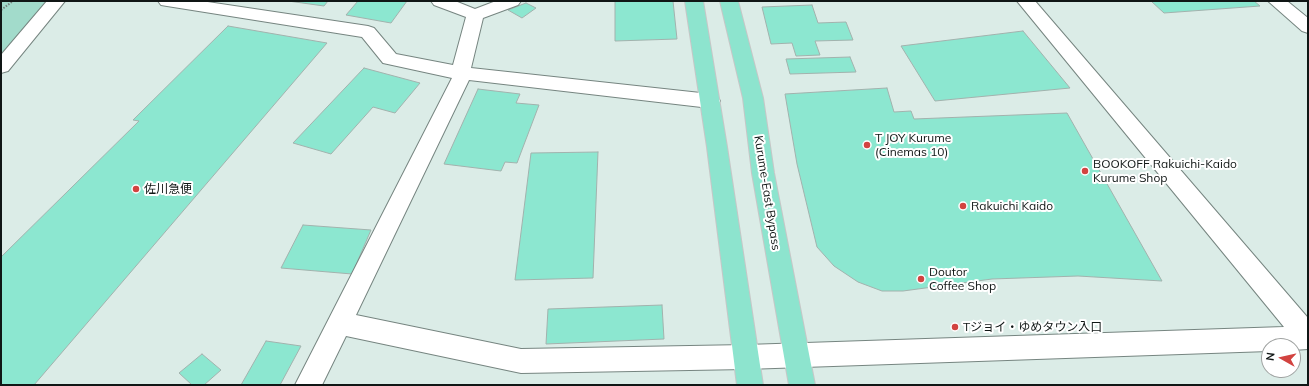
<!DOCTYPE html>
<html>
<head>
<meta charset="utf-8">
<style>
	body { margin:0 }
	#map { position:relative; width:1309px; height:386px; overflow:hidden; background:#dbece7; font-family:Mulish,sans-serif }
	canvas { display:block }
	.frame { position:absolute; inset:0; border:2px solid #101615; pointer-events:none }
	.north { position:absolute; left:1261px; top:338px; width:40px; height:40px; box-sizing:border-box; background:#fff; border:1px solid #9fa2a1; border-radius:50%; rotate:278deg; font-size:11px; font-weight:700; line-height:16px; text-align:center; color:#101615 }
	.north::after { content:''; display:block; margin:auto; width:14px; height:18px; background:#d24340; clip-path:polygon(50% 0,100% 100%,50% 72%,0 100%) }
</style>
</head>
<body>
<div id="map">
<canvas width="1309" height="386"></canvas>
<div class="frame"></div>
<div class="north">N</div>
</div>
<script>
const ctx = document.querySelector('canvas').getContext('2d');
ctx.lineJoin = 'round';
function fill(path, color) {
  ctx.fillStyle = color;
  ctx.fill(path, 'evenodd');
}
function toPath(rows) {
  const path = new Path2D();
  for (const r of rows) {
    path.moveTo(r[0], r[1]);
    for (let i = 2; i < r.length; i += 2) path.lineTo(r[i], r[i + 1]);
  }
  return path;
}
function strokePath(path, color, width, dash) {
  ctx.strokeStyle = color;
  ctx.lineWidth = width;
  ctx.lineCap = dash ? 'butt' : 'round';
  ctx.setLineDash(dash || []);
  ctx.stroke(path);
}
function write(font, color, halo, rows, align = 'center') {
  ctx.font = font + ' Mulish,"Noto Sans JP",sans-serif';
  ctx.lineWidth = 4;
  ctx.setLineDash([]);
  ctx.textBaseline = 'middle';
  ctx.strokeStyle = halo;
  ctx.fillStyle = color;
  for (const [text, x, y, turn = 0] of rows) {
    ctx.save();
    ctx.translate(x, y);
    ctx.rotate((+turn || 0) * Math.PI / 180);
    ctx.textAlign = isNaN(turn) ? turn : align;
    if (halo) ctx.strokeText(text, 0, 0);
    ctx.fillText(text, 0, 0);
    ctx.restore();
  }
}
fill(toPath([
	[1,1,46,1,1,61]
]), '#a2dbcb');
const building = toPath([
	[288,1,328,1,324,6,288,1],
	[358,1,407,1,391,23,346,15,358,1],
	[615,1,673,1,677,39,615,41,615,1],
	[1151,1,1254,1,1260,6,1164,13,1151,1],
	[526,3,536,8,522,18,508,10,526,3],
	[812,5,818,23,846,22,853,40,815,41,820,55,796,56,792,43,771,44,762,7,812,5],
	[228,26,327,43,34,385,1,385,1,257,139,121,133,120,228,26],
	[1023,31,1070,88,935,101,901,46,1023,31],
	[850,57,856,72,790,74,786,59,850,57],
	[364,68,420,83,395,113,373,107,331,154,293,143,364,68],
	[887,88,894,112,911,111,914,119,1067,113,1162,281,1078,276,992,279,903,291,882,291,858,282,834,266,817,247,797,164,785,94,887,88],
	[478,89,520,94,516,103,539,105,517,163,505,162,501,171,444,164,478,89],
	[598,152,593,278,515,280,531,153,598,152],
	[303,225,371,230,352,274,281,268,303,225],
	[662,305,664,339,546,344,548,309,662,305],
	[266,341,301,346,280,385,241,385,266,341],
	[202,354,221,370,204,385,192,385,179,373,202,354]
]);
fill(building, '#8ce7d0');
strokePath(building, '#a2b2ad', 1);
const minor = toPath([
	[47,1,65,1,8,71,1,73,1,55,47,1],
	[158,1,201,1,368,26,374,28,396,54,453,65,466,17,434,5,431,1,455,1,475,9,496,1,521,1,518,5,483,18,471,68,710,94,717,96,720,101,717,106,710,108,469,80,356,315,521,349,746,345,1284,327,1017,1,1035,1,1308,318,1308,349,1293,350,1293,346,1269,346,1269,351,746,369,521,373,346,336,322,385,295,385,452,78,383,63,362,37,167,6,161,5,158,1],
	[1268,1,1287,1,1308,18,1308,33,1302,31,1268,1]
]);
const highway = toPath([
	[685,1,703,1,727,147,763,385,737,385,707,147,685,1],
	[720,1,738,1,763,98,774,173,815,385,789,385,752,173,743,98,720,1]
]);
strokePath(minor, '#768580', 2);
strokePath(highway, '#c6c7c7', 2);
strokePath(toPath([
	[1,10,13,1]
]), '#75817e', 2, [1.5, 1.5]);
fill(minor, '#fff');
fill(highway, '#8de4ce');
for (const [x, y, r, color] of [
	[867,145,4,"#d24340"],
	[1085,171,4,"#d24340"],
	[136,189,4,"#d24340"],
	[963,206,4,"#d24340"],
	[921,279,4,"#d24340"],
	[955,327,4,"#d24340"]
]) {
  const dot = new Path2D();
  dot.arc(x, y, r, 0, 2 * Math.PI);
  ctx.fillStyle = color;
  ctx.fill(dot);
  strokePath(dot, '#fff', 1.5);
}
write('12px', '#101615', '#fff', [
	["T JOY Kurume",875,138],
	["(Cinemas 10)",875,152],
	["BOOKOFF Rakuichi-Kaido",1093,164],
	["Kurume Shop",1093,178],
	["佐川急便",144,189],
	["Rakuichi Kaido",971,206],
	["Doutor",929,272],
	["Coffee Shop",929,286],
	["Tジョイ・ゆめタウン入口",963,327]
], 'left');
write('12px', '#101615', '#fff', [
	["Kurume-East Bypass",767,193,81]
]);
</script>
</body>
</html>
